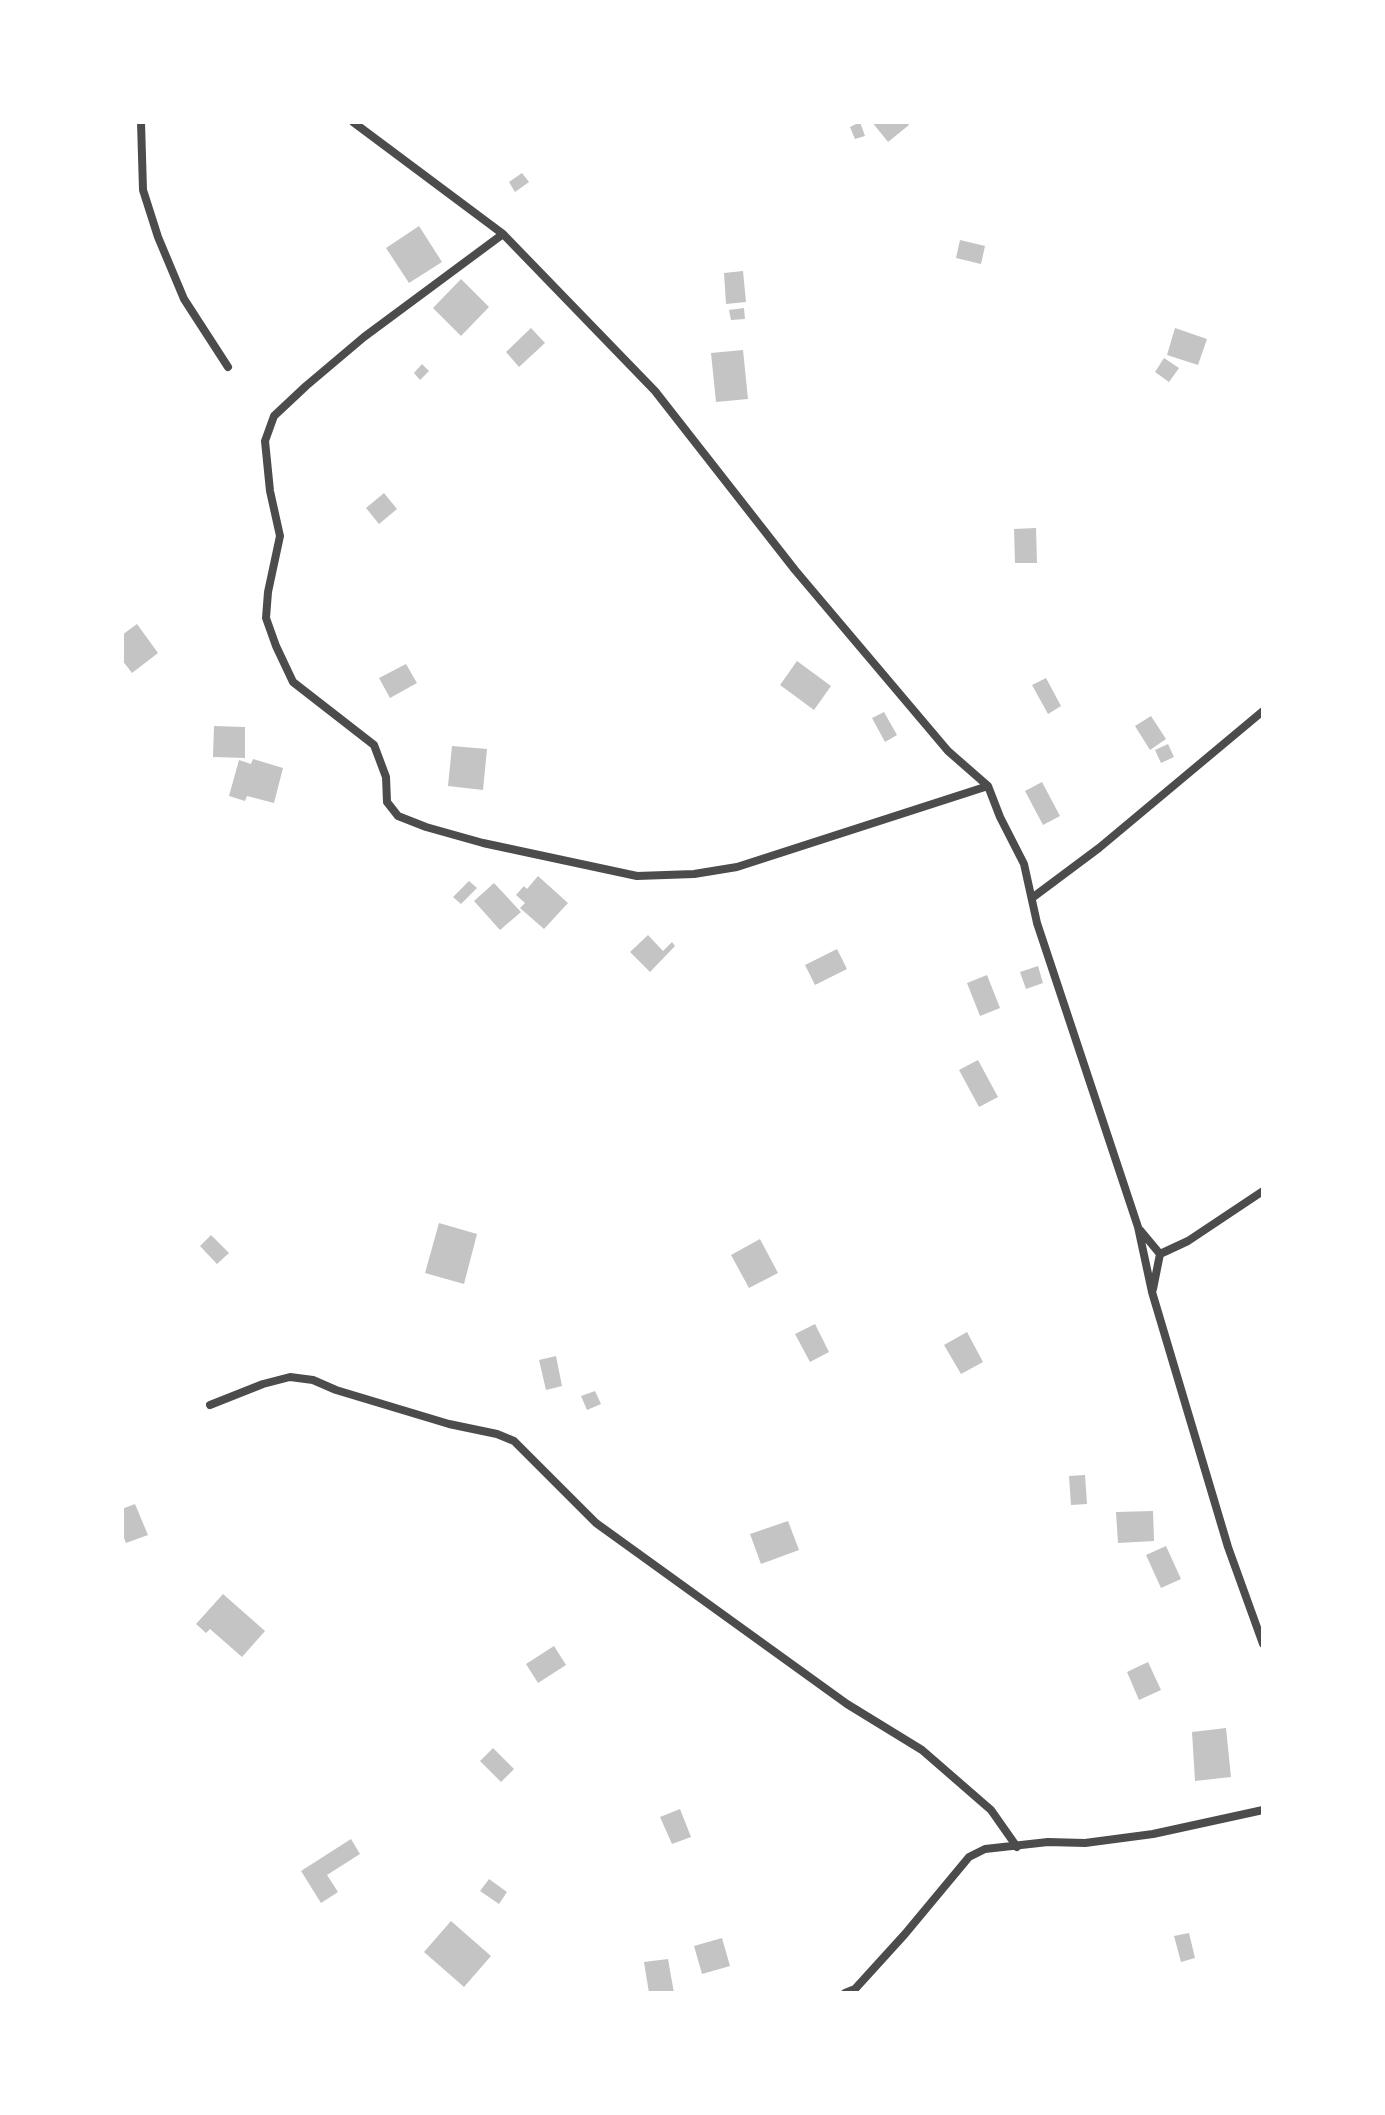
<!DOCTYPE html>
<html>
<head>
<meta charset="utf-8">
<style>
	body { margin:0 }
	#map { position:relative; width:1385px; height:2115px; overflow:hidden; background:#fff; font-family:Poppins,sans-serif }
	canvas { display:block }
	.frame { position:absolute; inset:0; border:124px solid #fff; pointer-events:none }
</style>
</head>
<body>
<div id="map">
<canvas width="1385" height="2115"></canvas>
<div class="frame"></div>
</div>
<script>
const ctx = document.querySelector('canvas').getContext('2d');
ctx.lineJoin = 'round';
function fill(path, color) {
  ctx.fillStyle = color;
  ctx.fill(path, 'evenodd');
}
function toPath(rows) {
  const path = new Path2D();
  for (const r of rows) {
    path.moveTo(r[0], r[1]);
    for (let i = 2; i < r.length; i += 2) path.lineTo(r[i], r[i + 1]);
  }
  return path;
}
function strokePath(path, color, width, dash) {
  ctx.strokeStyle = color;
  ctx.lineWidth = width;
  ctx.lineCap = dash ? 'butt' : 'round';
  ctx.setLineDash(dash || []);
  ctx.stroke(path);
}
fill(toPath([
	[860,122,865,136,855,139,850,127],
	[872,122,907,122,909,125,888,142],
	[522,173,529,182,515,192,509,182],
	[419,226,442,262,409,283,386,248],
	[960,240,985,246,981,264,956,258],
	[743,271,746,302,726,304,724,273],
	[461,279,489,307,461,336,433,308],
	[744,308,745,319,731,320,729,310],
	[531,328,545,343,519,367,506,352],
	[1175,328,1207,339,1198,365,1167,355],
	[743,350,748,399,716,402,711,353],
	[1164,358,1179,368,1169,382,1155,372],
	[422,364,429,371,420,380,414,373],
	[384,493,397,509,379,524,366,508],
	[1036,528,1037,563,1015,563,1014,529],
	[137,624,158,653,132,673,122,660,122,635],
	[797,661,831,686,814,710,780,685],
	[406,664,417,683,390,698,379,678],
	[1046,678,1061,706,1048,714,1032,685],
	[884,712,897,735,885,742,872,718],
	[1151,716,1166,739,1150,750,1135,726],
	[214,726,245,727,245,758,213,757],
	[1168,744,1174,757,1161,763,1155,750],
	[452,746,487,749,483,790,448,786],
	[253,759,283,768,274,803,247,796,245,801,229,796,239,760,251,764],
	[1042,782,1060,816,1043,825,1025,791],
	[538,876,568,903,544,929,520,908,525,903,516,895,524,886,527,889],
	[469,881,477,888,461,904,453,897],
	[494,883,521,912,500,930,474,901],
	[648,935,663,951,672,942,675,946,650,972,630,952],
	[837,949,847,969,815,985,805,965],
	[1038,966,1043,983,1026,989,1020,972],
	[987,975,1000,1008,980,1016,967,983],
	[978,1060,998,1097,979,1107,959,1070],
	[439,1223,477,1234,464,1284,425,1273],
	[211,1235,229,1253,217,1264,200,1246],
	[760,1239,778,1273,749,1288,731,1255],
	[815,1324,829,1352,810,1362,795,1334],
	[967,1332,983,1362,961,1374,944,1345],
	[556,1356,562,1386,546,1390,539,1360],
	[595,1391,601,1404,587,1410,581,1396],
	[1085,1475,1087,1504,1071,1505,1069,1476],
	[135,1504,148,1535,126,1543,122,1533,122,1509],
	[1153,1511,1154,1541,1118,1543,1116,1512],
	[788,1521,799,1550,761,1564,750,1534],
	[1166,1546,1181,1579,1161,1588,1146,1555],
	[223,1594,265,1631,242,1657,210,1629,206,1633,196,1624],
	[554,1646,566,1665,538,1683,526,1664],
	[1148,1662,1161,1690,1139,1700,1127,1672],
	[1226,1728,1231,1777,1195,1781,1192,1732],
	[493,1748,514,1769,501,1782,480,1761],
	[680,1809,691,1837,672,1844,660,1817],
	[351,1839,360,1854,327,1875,338,1892,321,1903,301,1871],
	[489,1879,507,1892,499,1904,480,1891],
	[451,1921,491,1956,464,1987,424,1952],
	[1189,1933,1195,1958,1181,1962,1174,1936],
	[722,1938,730,1966,702,1974,694,1946],
	[668,1959,674,1993,649,1993,644,1962]
]), '#c4c4c4');
strokePath(toPath([
	[141,122,143,190,158,237,184,299,228,367],
	[353,122,503,234,655,391,795,570,948,751,988,786,1000,817,1024,864,1037,923,1138,1227,1152,1292,1228,1547,1263,1644],
	[503,234,364,337,306,386,274,416,265,441,270,491,280,536,268,592,266,618,276,646,293,682,374,745,386,777,387,802,398,816,426,827,483,843,637,876,694,874,737,867,988,786],
	[1032,898,1099,848,1263,711],
	[1140,1230,1160,1254],
	[1160,1254,1188,1241,1263,1191],
	[1153,1289,1160,1254],
	[210,1405,263,1384,290,1377,313,1380,336,1390,449,1424,497,1434,514,1441,596,1523,847,1704,922,1750,991,1810,1017,1847],
	[845,1993,855,1989,905,1934,969,1857,985,1849,1048,1842,1085,1843,1153,1834,1263,1810]
]), '#4c4c4c', 8);
</script>
</body>
</html>
